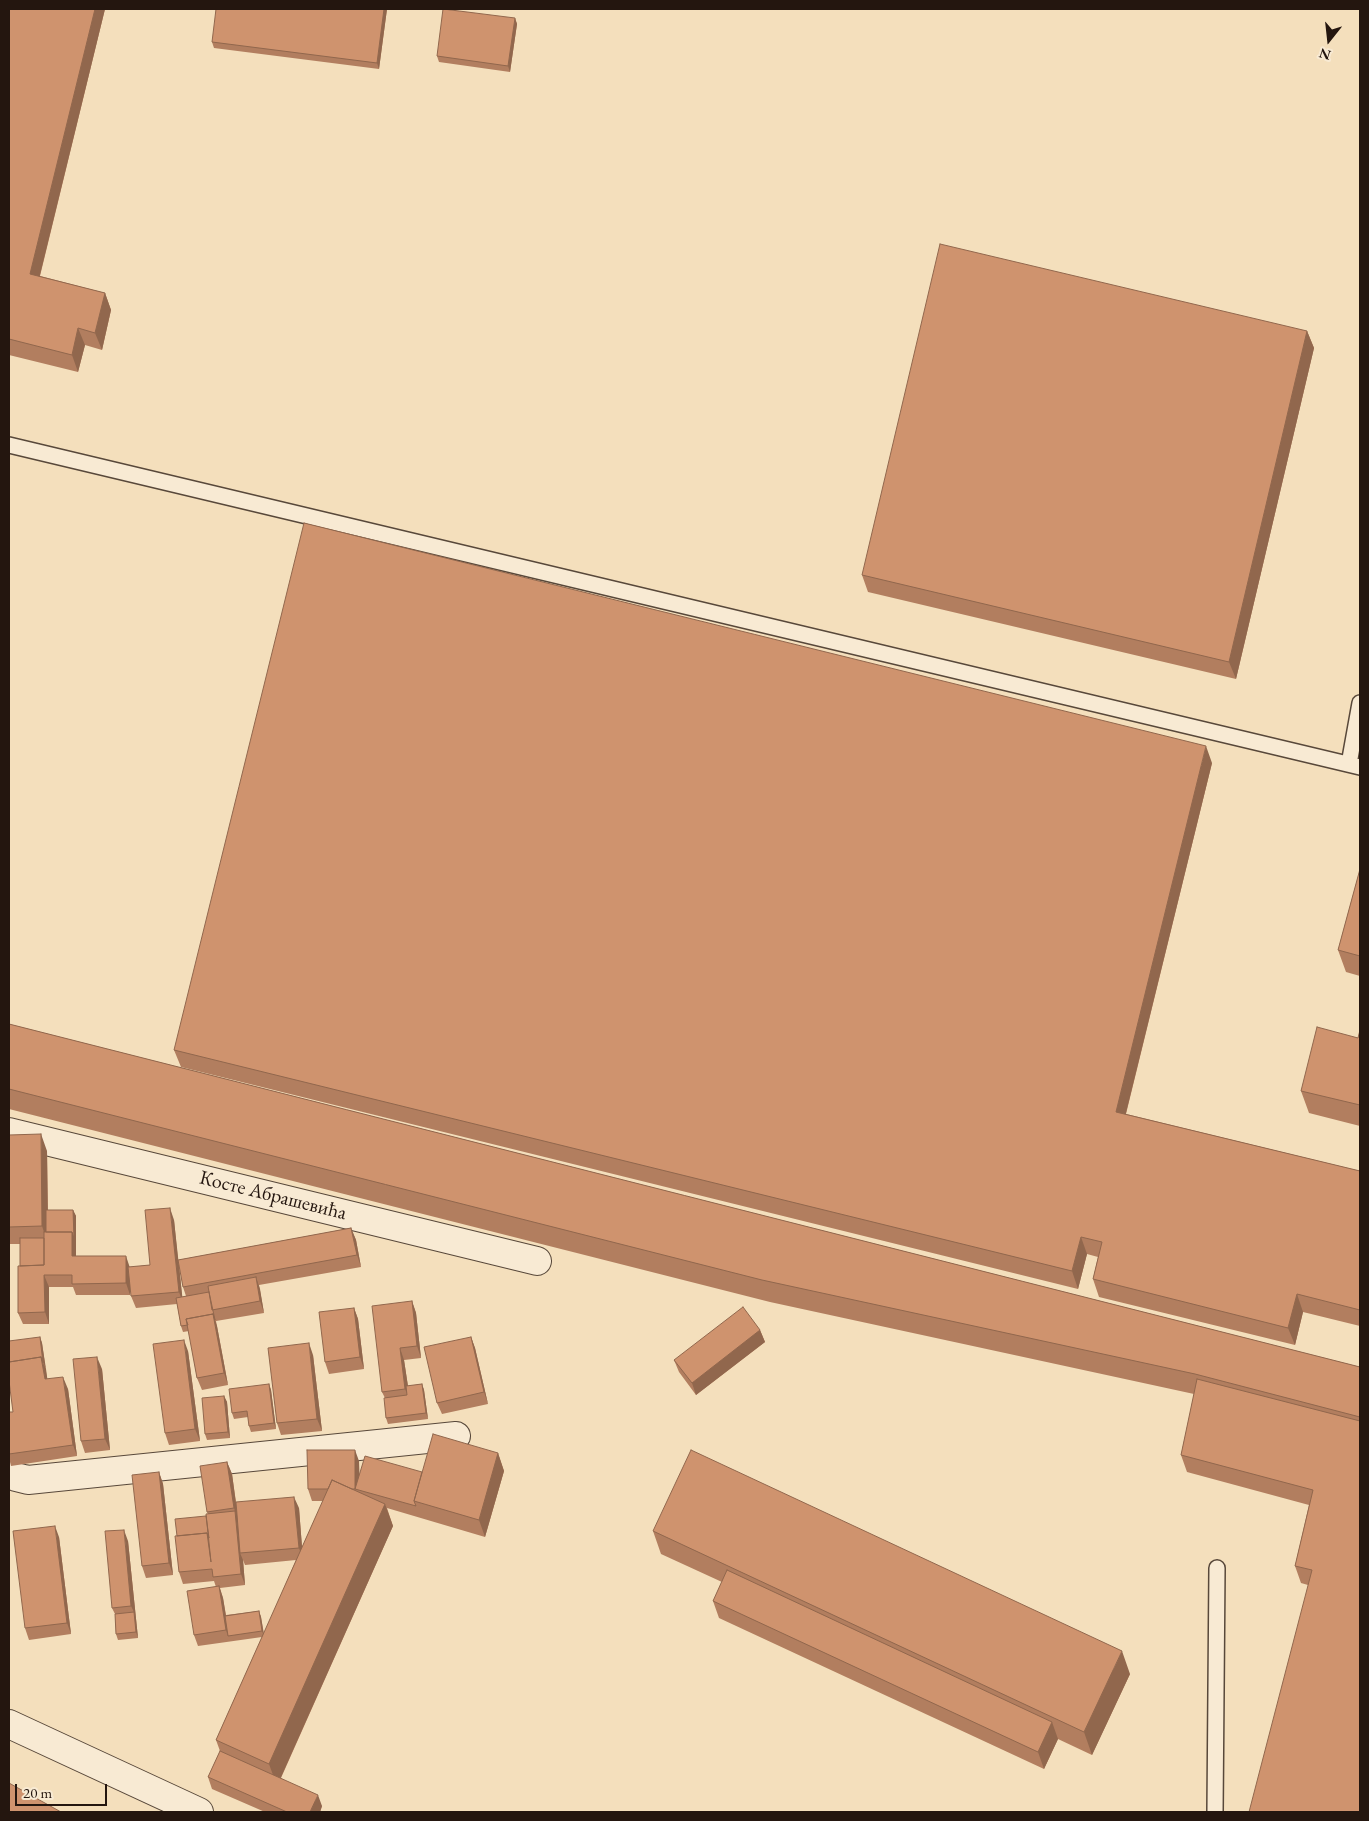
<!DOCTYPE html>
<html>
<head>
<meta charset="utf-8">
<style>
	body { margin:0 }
	#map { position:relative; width:1369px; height:1821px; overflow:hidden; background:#f4dfbc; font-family:"EB Garamond",serif }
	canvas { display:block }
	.frame { position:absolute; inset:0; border:10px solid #24160f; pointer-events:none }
	.north { position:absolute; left:1304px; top:15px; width:50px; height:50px; -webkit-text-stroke:4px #f8ead3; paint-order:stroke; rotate:196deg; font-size:14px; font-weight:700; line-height:20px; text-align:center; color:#24160f }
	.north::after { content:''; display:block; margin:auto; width:18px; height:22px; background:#24160f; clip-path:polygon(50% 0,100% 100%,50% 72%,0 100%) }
	.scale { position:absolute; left:15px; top:1784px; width:92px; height:22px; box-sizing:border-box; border:2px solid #24160f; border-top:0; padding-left:6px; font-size:15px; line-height:18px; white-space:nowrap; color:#24160f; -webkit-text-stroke:4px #f8ead3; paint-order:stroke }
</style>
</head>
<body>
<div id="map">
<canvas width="1369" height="1821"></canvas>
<div class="frame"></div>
<div class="north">N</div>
<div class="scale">20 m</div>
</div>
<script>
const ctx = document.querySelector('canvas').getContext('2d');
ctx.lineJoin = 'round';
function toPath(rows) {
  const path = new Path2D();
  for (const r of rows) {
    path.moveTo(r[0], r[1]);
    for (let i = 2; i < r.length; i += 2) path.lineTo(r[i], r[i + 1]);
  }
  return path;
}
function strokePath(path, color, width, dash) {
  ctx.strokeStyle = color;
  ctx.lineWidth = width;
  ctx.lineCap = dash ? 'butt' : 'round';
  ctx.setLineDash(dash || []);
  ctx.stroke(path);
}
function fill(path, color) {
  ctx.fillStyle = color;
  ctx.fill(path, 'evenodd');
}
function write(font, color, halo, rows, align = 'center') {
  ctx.font = font + ' "EB Garamond",serif';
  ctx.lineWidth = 5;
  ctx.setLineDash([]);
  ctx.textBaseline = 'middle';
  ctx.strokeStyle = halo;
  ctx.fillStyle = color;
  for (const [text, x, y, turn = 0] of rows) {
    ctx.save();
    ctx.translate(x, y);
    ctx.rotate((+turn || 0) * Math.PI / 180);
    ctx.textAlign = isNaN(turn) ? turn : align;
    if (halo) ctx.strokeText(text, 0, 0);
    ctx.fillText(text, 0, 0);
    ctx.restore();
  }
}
const service = toPath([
	[9,445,1360,767],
	[1349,764,1360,703],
	[1215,1812,1217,1568]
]);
const minor = toPath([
	[9,1132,537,1261],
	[9,1474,16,1477,28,1480,456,1436]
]);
const tertiary = toPath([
	[9,1724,199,1812]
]);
strokePath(service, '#58483a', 18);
strokePath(minor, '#58483a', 30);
strokePath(tertiary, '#58483a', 30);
strokePath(service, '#f8ead3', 15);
strokePath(minor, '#f8ead3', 28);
strokePath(tertiary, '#f8ead3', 28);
fill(toPath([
	[9,9,105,9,40,276,105,293,111,310,102,350,85,345,78,372,9,355],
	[387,9,379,69,214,48,212,42],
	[515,18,517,24,510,72,439,62,437,56],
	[1307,331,1314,348,1236,679,868,592,862,575],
	[1212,763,1126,1114,1360,1171,1360,1326,1303,1312,1295,1345,1099,1297,1093,1279,1098,1257,1087,1254,1078,1289,181,1067,174,1050],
	[1360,869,1360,976,1346,972,1338,950],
	[9,1024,1360,1367,1360,1812,1308,1585,1301,1583,1295,1566,1309,1505,1187,1472,1181,1455,1194,1394,770,1302,9,1109],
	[1360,1030,1360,1126,1309,1113,1301,1091,1358,1038],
	[9,1135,47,1151,48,1210,73,1210,76,1216,76,1256,130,1267,150,1265,174,1220,178,1260,351,1228,356,1240,361,1267,259,1285,264,1313,216,1321,228,1385,202,1390,197,1378,189,1331,183,1332,181,1326,177,1304,136,1308,131,1296,130,1285,130,1295,76,1295,73,1287,49,1287,49,1324,23,1324,18,1313,20,1266,20,1244,9,1244],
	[179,1263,183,1287,186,1296,182,1297],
	[412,1301,416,1313,421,1358,404,1360,408,1386,422,1384,424,1390,428,1419,388,1424,386,1418,385,1398,382,1392],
	[354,1308,358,1319,364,1369,329,1374,325,1362],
	[760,1330,765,1342,696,1395,679,1372,674,1360],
	[40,1337,42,1343,47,1379,68,1389,77,1456,11,1466,9,1458,9,1412,13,1412],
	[471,1337,475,1348,488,1404,442,1414,437,1403],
	[188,1351,200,1441,169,1445,165,1433],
	[313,1355,322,1431,281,1435,277,1423],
	[102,1369,110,1450,85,1453,81,1441],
	[269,1384,271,1390,276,1429,251,1432,249,1426,248,1417,234,1419,232,1413],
	[224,1396,227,1402,230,1438,207,1440,205,1434],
	[498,1453,504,1471,485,1537,387,1508,393,1526,281,1778,322,1806,320,1812,265,1812,212,1789,208,1777,220,1751,216,1740,262,1637,198,1646,194,1635,216,1587,214,1581,183,1584,179,1572,177,1536,206,1516,208,1514,207,1512,227,1462,232,1474,237,1509,299,1508,302,1547,323,1501,312,1501,308,1489,359,1461,359,1475,422,1472],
	[243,1560,245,1565,296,1560,264,1634,261,1617,259,1611,226,1615,223,1598,220,1588,245,1585],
	[159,1472,163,1484,173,1575,146,1578,142,1566],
	[653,1531,1130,1674,1092,1755,1058,1739,1044,1769,719,1618,713,1601,722,1582,661,1554],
	[59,1537,71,1634,29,1640,25,1628],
	[128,1541,138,1638,118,1640,116,1634,115,1614,112,1608]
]), '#b27e5f');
fill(toPath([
	[95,9,105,9,36,291,30,274],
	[384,9,387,9,379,69,377,63],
	[515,18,517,24,510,72,508,66],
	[105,293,111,310,102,350,95,333],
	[78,328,85,345,78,372,72,355],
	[1307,331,1314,348,1236,679,1229,662],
	[1206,746,1212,763,1122,1129,1116,1112],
	[41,1134,47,1151,48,1238,46,1238,42,1226],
	[170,1208,174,1220,183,1303,179,1292],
	[73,1210,76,1216,76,1268,72,1256,72,1232],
	[351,1228,356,1240,361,1267,357,1255],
	[1081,1237,1087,1254,1078,1289,1072,1271],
	[126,1256,130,1268,130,1295,126,1283],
	[44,1275,49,1287,49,1324,45,1312],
	[256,1277,260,1289,264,1313,260,1301],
	[1297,1294,1303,1312,1295,1345,1288,1328],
	[412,1301,416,1313,421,1358,417,1346],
	[354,1308,358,1319,364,1369,360,1357],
	[213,1314,217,1326,228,1385,224,1373],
	[760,1330,765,1342,696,1395,692,1383],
	[40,1337,42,1343,46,1369,43,1363],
	[471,1337,475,1348,488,1404,484,1392],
	[184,1340,188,1351,200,1441,195,1429],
	[309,1343,313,1355,322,1431,317,1419],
	[400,1348,404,1360,410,1400,405,1389],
	[41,1357,46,1369,49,1391,45,1379],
	[97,1357,102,1369,110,1450,105,1439],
	[63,1377,68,1389,77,1456,73,1445],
	[269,1384,271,1390,276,1429,274,1423],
	[422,1384,424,1390,428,1419,426,1413],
	[224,1396,227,1402,230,1438,228,1432],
	[355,1450,359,1461,360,1490,355,1489],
	[498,1453,504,1471,485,1537,479,1520],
	[227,1462,232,1474,238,1519,240,1553,243,1560,245,1585,241,1574,235,1511,234,1508],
	[159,1472,163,1484,173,1575,169,1563],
	[294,1497,299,1508,303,1560,299,1548],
	[385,1504,393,1526,277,1786,269,1764],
	[55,1526,59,1537,71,1634,67,1623],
	[124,1530,128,1541,138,1638,136,1632,134,1612,131,1606],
	[219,1586,223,1598,229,1636,228,1636,226,1630],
	[259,1611,261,1617,264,1636,262,1631],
	[1122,1651,1130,1674,1092,1755,1084,1732],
	[1052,1722,1058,1739,1044,1769,1038,1752],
	[318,1795,322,1806,320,1812,310,1812]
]), '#91674d');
const building = toPath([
	[9,9,95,9,30,274,105,293,95,333,78,328,72,355,9,339,9,9],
	[216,9,384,9,377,63,212,42,216,9],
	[443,9,515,18,508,66,437,56,443,9],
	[940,244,1307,331,1229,662,862,575,940,244],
	[304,523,1206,746,1116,1112,1360,1171,1360,1310,1297,1294,1288,1328,1093,1279,1102,1242,1081,1237,1072,1271,174,1050,304,523],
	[1360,869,1360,956,1338,950,1360,869],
	[9,1024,1360,1367,1360,1417,1195,1374,762,1280,9,1089,9,1024],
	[1317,1027,1358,1038,1360,1030,1360,1105,1301,1091,1317,1027],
	[41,1134,42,1226,9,1227,9,1135,41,1134],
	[170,1208,179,1292,131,1296,128,1267,150,1265,145,1210,170,1208],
	[46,1210,73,1210,74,1238,72,1232,46,1232,46,1210],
	[351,1228,357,1255,183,1287,178,1260,351,1228],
	[44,1232,72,1232,72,1256,126,1256,126,1283,72,1284,72,1275,44,1275,45,1312,18,1313,18,1266,44,1265,44,1232],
	[20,1238,44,1238,44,1265,20,1266,20,1238],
	[256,1277,260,1301,212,1310,208,1286,256,1277],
	[209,1292,215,1320,213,1314,186,1319,188,1325,181,1326,176,1298,209,1292],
	[412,1301,417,1346,400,1348,405,1389,382,1392,372,1306,412,1301],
	[743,1307,760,1330,692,1383,674,1360,743,1307],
	[354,1308,360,1357,325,1362,319,1312,354,1308],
	[213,1314,224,1373,197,1378,186,1319,213,1314],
	[40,1337,43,1363,41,1357,9,1362,9,1341,40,1337],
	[471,1337,484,1392,437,1403,424,1347,471,1337],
	[184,1340,195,1429,165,1433,153,1344,184,1340],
	[309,1343,317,1419,277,1423,268,1348,309,1343],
	[41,1357,45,1379,63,1377,73,1445,9,1454,9,1412,13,1412,9,1381,9,1362,41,1357],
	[97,1357,105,1439,81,1441,73,1359,97,1357],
	[1197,1379,1360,1421,1360,1812,1249,1812,1312,1570,1295,1566,1313,1490,1181,1455,1197,1379],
	[269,1384,274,1423,249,1426,247,1411,232,1413,229,1389,269,1384],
	[422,1384,426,1413,386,1418,384,1398,407,1395,406,1386,422,1384],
	[224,1396,228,1432,205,1434,202,1398,224,1396],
	[433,1434,498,1453,479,1520,414,1501,433,1434],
	[307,1450,355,1450,355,1489,365,1456,422,1472,414,1501,416,1506,355,1489,352,1489,332,1480,328,1489,308,1489,307,1450],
	[691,1450,1122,1651,1084,1732,653,1531,691,1450],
	[227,1462,234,1508,207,1512,200,1466,227,1462],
	[159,1472,169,1563,142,1566,132,1475,159,1472],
	[332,1480,385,1504,269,1764,216,1740,332,1480],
	[294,1497,299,1548,240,1553,236,1502,294,1497],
	[235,1511,241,1574,213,1577,212,1569,179,1572,175,1536,207,1533,211,1562,206,1514,235,1511],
	[206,1516,209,1538,207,1533,177,1536,175,1519,206,1516],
	[55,1526,67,1623,25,1628,13,1531,55,1526],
	[124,1530,131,1606,112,1608,105,1531,124,1530],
	[727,1570,1052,1722,1038,1752,713,1601,727,1570],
	[219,1586,226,1630,194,1635,187,1591,219,1586],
	[259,1611,262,1631,228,1636,225,1616,259,1611],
	[134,1612,136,1632,116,1634,115,1614,134,1612],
	[220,1751,318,1795,310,1812,287,1812,208,1777,220,1751],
	[9,1783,61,1812,9,1812,9,1783]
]);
fill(building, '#cf936e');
strokePath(building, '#91674d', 1);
write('20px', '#24160f', '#f8ead3', [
	["Косте Абрашевића",273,1196,14]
]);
</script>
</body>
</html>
